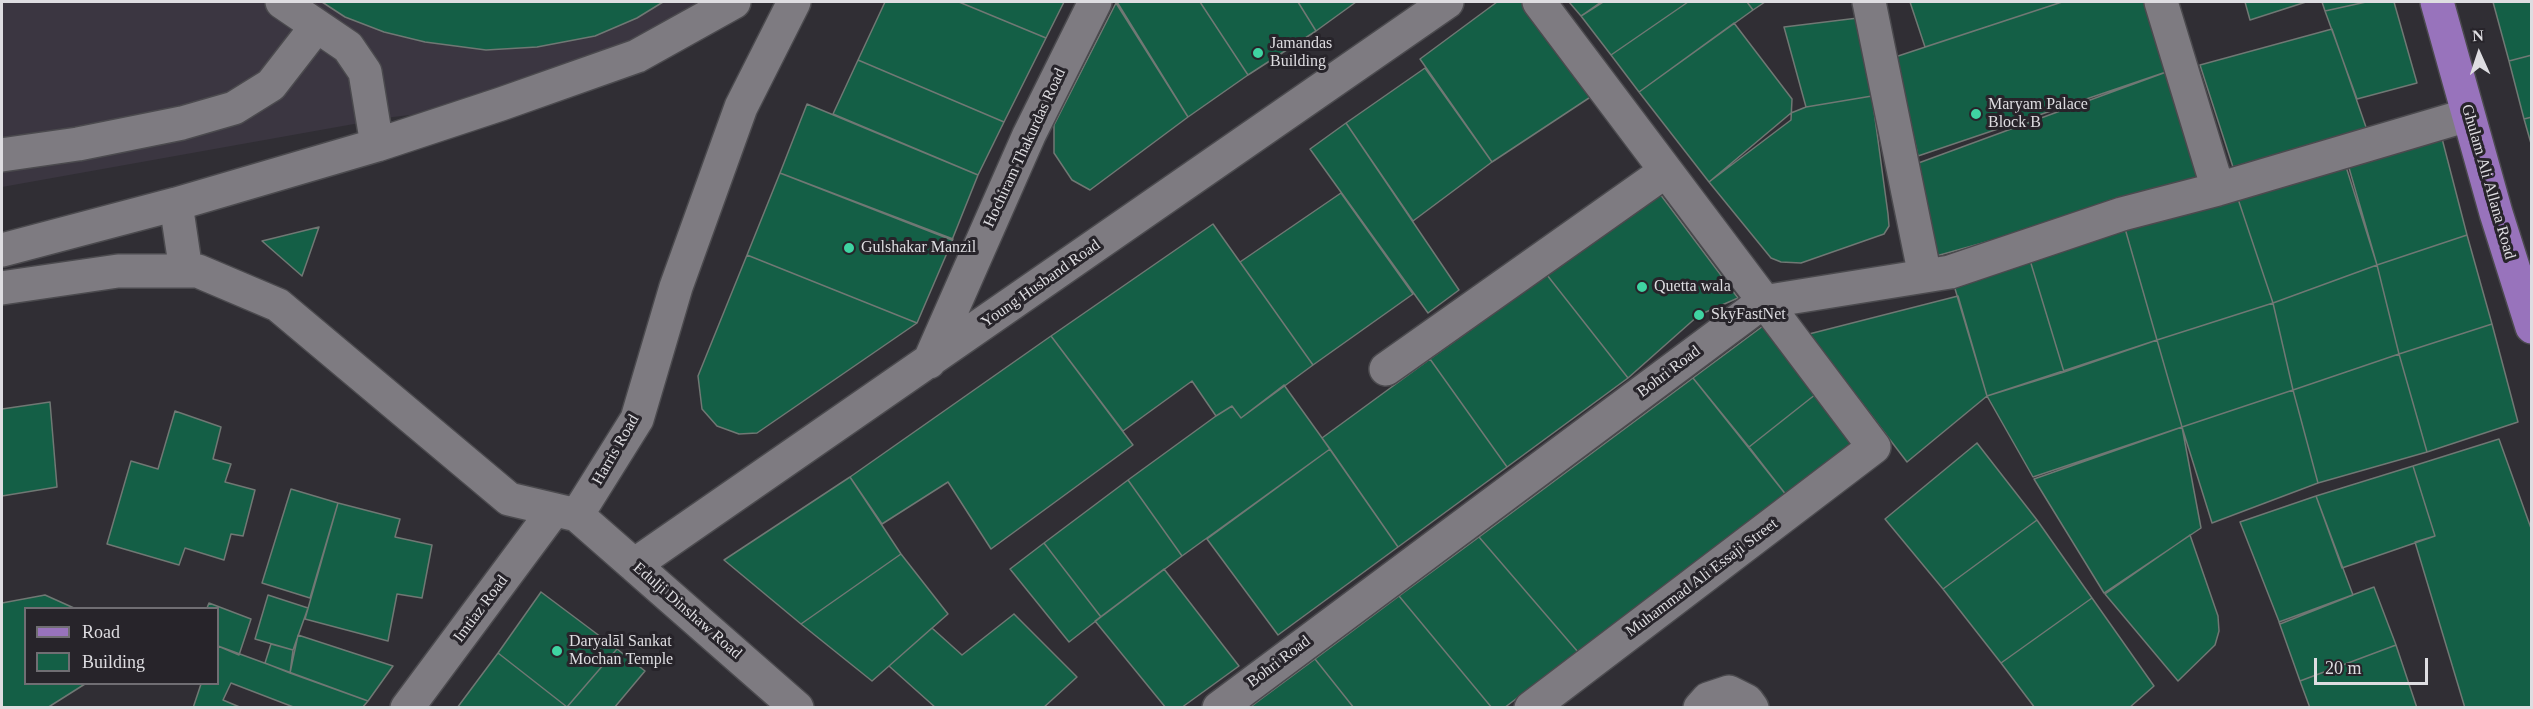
<!DOCTYPE html>
<html>
<head>
<meta charset="utf-8">
<style>
	body { margin:0 }
	#map { position:relative; width:2533px; height:709px; overflow:hidden; background:#302e34; font-family:"Times New Roman",serif }
	canvas { display:block }
	.frame { position:absolute; inset:0; border:3px solid #dedde1; pointer-events:none }
	.legend { position:absolute; left:24px; top:607px; width:195px; height:78px; box-sizing:border-box; background:#27242a; border:2px solid #706e73; margin:0; padding:8px 10px; list-style:none; font-size:18px; color:#dedde1 }
	.legend li { display:flex; align-items:center; gap:12px; height:30px }
	.legend b { width:30px; border:2px solid #706e73 }
	.north { position:absolute; left:2449px; top:24px; width:60px; height:60px; -webkit-text-stroke:4px #27242a; paint-order:stroke; rotate:357deg; font-size:16px; font-weight:700; line-height:24px; text-align:center; color:#dedde1 }
	.north::after { content:''; display:block; margin:auto; width:21px; height:27px; background:#dedde1; clip-path:polygon(50% 0,100% 100%,50% 72%,0 100%) }
	.scale { position:absolute; left:2314px; top:658px; width:114px; height:27px; box-sizing:border-box; border:3px solid #dedde1; border-top:0; padding-left:8px; font-size:18px; line-height:21px; white-space:nowrap; color:#dedde1; -webkit-text-stroke:4px #27242a; paint-order:stroke }
</style>
</head>
<body>
<div id="map">
<canvas width="2533" height="709"></canvas>
<div class="frame"></div>
<ul class="legend">
<li><b style="height:8px;background:#9873bc"></b>Road</li>
<li><b style="height:16px;background:#145f46"></b>Building</li>
</ul>
<div class="north">N</div>
<div class="scale">20 m</div>
</div>
<script>
const ctx = document.querySelector('canvas').getContext('2d');
ctx.lineJoin = 'round';
function fill(path, color) {
  ctx.fillStyle = color;
  ctx.fill(path, 'evenodd');
}
function toPath(rows) {
  const path = new Path2D();
  for (const r of rows) {
    path.moveTo(r[0], r[1]);
    for (let i = 2; i < r.length; i += 2) path.lineTo(r[i], r[i + 1]);
  }
  return path;
}
function strokePath(path, color, width, dash) {
  ctx.strokeStyle = color;
  ctx.lineWidth = width;
  ctx.lineCap = dash ? 'butt' : 'round';
  ctx.setLineDash(dash || []);
  ctx.stroke(path);
}
function write(font, color, halo, rows, align = 'center') {
  ctx.font = font + ' "Times New Roman",serif';
  ctx.lineWidth = 6;
  ctx.setLineDash([]);
  ctx.textBaseline = 'middle';
  ctx.strokeStyle = halo;
  ctx.fillStyle = color;
  for (const [text, x, y, turn = 0] of rows) {
    ctx.save();
    ctx.translate(x, y);
    ctx.rotate((+turn || 0) * Math.PI / 180);
    ctx.textAlign = isNaN(turn) ? turn : align;
    if (halo) ctx.strokeText(text, 0, 0);
    ctx.fillText(text, 0, 0);
    ctx.restore();
  }
}
fill(toPath([
	[2,2,734,2,496,105,393,117,2,187]
]), '#3b3641');
const building = toPath([
	[322,2,663,2,637,18,595,36,537,47,486,50,425,42,384,32,345,17,322,2],
	[885,2,959,2,1046,38,1004,122,858,60,885,2],
	[959,2,1064,2,1046,38,959,2],
	[1117,2,1200,2,1248,75,1188,117,1117,2],
	[1200,2,1298,2,1316,31,1248,75,1200,2],
	[1298,2,1356,2,1316,31,1298,2],
	[1497,2,1524,2,1592,96,1492,162,1420,59,1497,2],
	[1569,2,1603,2,1581,16,1569,2],
	[1601,2,1688,2,1611,55,1581,16,1601,2],
	[1688,2,1747,2,1753,10,1639,92,1611,55,1688,2],
	[1747,2,1765,2,1753,10,1747,2],
	[1910,2,2062,2,1925,47,1910,2],
	[2062,2,2146,2,2169,71,1918,156,1895,57,2062,2],
	[2245,2,2306,2,2250,20,2245,2],
	[2322,2,2366,2,2325,11,2322,2],
	[2366,2,2394,2,2417,83,2357,99,2325,11,2366,2],
	[2493,2,2532,2,2532,55,2509,61,2493,2],
	[1116,3,1188,117,1090,190,1072,180,1054,153,1054,125,1116,3],
	[1858,18,1872,96,1806,107,1784,27,1858,18],
	[1734,23,1792,99,1791,120,1709,182,1639,92,1734,23],
	[2332,29,2367,130,2233,167,2200,65,2332,29],
	[2532,55,2532,117,2524,119,2509,61,2532,55],
	[858,60,1004,122,978,175,833,114,858,60],
	[1425,68,1492,162,1413,221,1346,123,1425,68],
	[2169,71,2201,182,1929,258,1913,165,2169,71],
	[1872,96,1888,214,1889,226,1884,234,1801,263,1781,262,1771,258,1709,182,1791,113,1806,107,1872,96],
	[807,104,978,175,952,240,780,173,807,104],
	[2532,117,2532,147,2524,119,2532,117],
	[1346,123,1459,290,1428,313,1310,149,1346,123],
	[2438,123,2467,235,2377,265,2345,154,2438,123],
	[2342,154,2377,265,2273,303,2233,184,2342,154],
	[780,173,953,239,917,323,747,255,780,173],
	[2233,184,2273,303,2157,340,2122,218,2233,184],
	[1341,193,1413,294,1313,365,1240,262,1341,193],
	[1660,194,1738,298,1699,315,1628,378,1547,275,1660,194],
	[2122,218,2157,340,2064,372,2026,247,2122,218],
	[1213,224,1313,365,1241,418,1232,406,1216,416,1192,381,1123,431,1051,336,1213,224],
	[319,227,302,276,262,241,319,227],
	[2467,235,2492,324,2399,354,2377,265,2467,235],
	[2026,247,2064,372,1987,396,1950,272,2026,247],
	[747,255,917,323,757,433,739,434,717,426,702,409,698,376,747,255],
	[2377,265,2399,354,2293,390,2273,303,2377,265],
	[1547,275,1628,378,1507,467,1430,359,1547,275],
	[1958,296,1987,396,1907,462,1809,334,1958,296],
	[2273,303,2293,390,2182,427,2157,340,2273,303],
	[2492,324,2518,422,2427,452,2399,354,2492,324],
	[1763,326,1816,394,1749,447,1693,378,1763,326],
	[1051,336,1133,445,991,549,948,482,882,524,850,477,1051,336],
	[2157,340,2182,427,2033,477,1987,396,2157,340],
	[2399,354,2427,452,2318,483,2293,390,2399,354],
	[1430,359,1507,467,1398,547,1322,438,1430,359],
	[1693,378,1787,496,1578,652,1479,537,1693,378],
	[1284,385,1330,449,1182,556,1128,480,1216,416,1232,406,1241,418,1284,385],
	[2293,390,2318,483,2212,523,2182,427,2293,390],
	[1816,394,1855,445,1787,496,1749,447,1816,394],
	[50,402,57,487,2,496,2,409,50,402],
	[175,411,221,427,213,459,231,464,225,482,255,490,243,536,231,534,224,560,185,548,179,565,107,544,131,461,158,469,175,411],
	[2182,427,2201,528,2104,593,2034,479,2182,427],
	[2499,439,2532,531,2532,708,2465,708,2415,542,2435,536,2413,466,2499,439],
	[1977,443,2037,520,1943,589,1885,519,1977,443],
	[1330,449,1398,547,1278,635,1207,539,1330,449],
	[2413,466,2435,536,2342,568,2316,496,2413,466],
	[850,477,901,554,801,624,724,560,850,477],
	[1128,480,1182,556,1101,617,1044,543,1128,480],
	[291,489,338,503,310,598,262,583,291,489],
	[2316,496,2353,595,2280,624,2240,522,2316,496],
	[338,503,400,519,395,537,432,545,422,598,397,594,388,641,305,619,338,503],
	[2037,520,2092,598,2001,663,1943,589,2037,520],
	[2190,535,2218,616,2219,631,2215,645,2178,681,2105,594,2190,535],
	[1479,537,1578,652,1504,708,1492,708,1399,596,1479,537],
	[1044,543,1101,617,1069,642,1010,569,1044,543],
	[901,554,948,614,872,681,801,624,901,554],
	[1164,569,1239,666,1181,708,1166,708,1095,621,1164,569],
	[2374,587,2396,645,2300,681,2279,622,2374,587],
	[541,592,617,649,567,707,498,653,541,592],
	[45,595,74,608,26,608,26,684,85,684,47,708,2,708,2,603,45,595],
	[268,595,308,608,293,650,255,639,268,595],
	[1399,596,1492,708,1354,708,1315,659,1399,596],
	[2092,598,2154,686,2129,708,2035,708,2001,663,2092,598],
	[209,603,251,619,239,655,218,646,218,608,207,608,209,603],
	[1014,614,1077,677,1043,708,936,708,889,666,932,628,962,655,1014,614],
	[298,635,393,666,368,701,290,673,298,635],
	[271,644,293,650,290,673,265,663,271,644],
	[2396,645,2417,708,2310,708,2300,681,2396,645],
	[218,646,368,701,362,708,296,708,231,683,223,700,242,708,193,708,201,684,218,684,218,646],
	[617,649,645,671,614,708,457,708,498,653,567,707,617,649],
	[1315,659,1354,708,1249,708,1315,659]
]);
fill(building, '#145f46');
strokePath(building, '#707874', 1.5);
const minor = toPath([
	[282,2,348,47,365,72,377,145],
	[2161,2,2218,189],
	[2,155,78,144,182,123,234,108,271,85,316,27],
	[176,204,186,271],
	[2,250,176,204,377,145,501,104,637,56,734,2],
	[1925,276,1950,272,2122,214,2218,189,2468,115],
	[2,288,118,271,198,271,278,305,509,499,577,515,637,419,676,287,741,107,794,2],
	[929,362,1029,135,1095,2],
	[1386,369,1666,171],
	[577,515,797,708],
	[634,565,1447,2],
	[407,708,554,510],
	[1219,708,1763,302,1925,276,1869,2],
	[1531,708,1874,447,1539,2],
	[1700,708,1708,699,1729,692,1747,701,1752,708]
]);
const major = toPath([
	[2437,2,2496,213,2532,327]
]);
strokePath(minor, '#4b4a4e', 36);
strokePath(major, '#4b4a4e', 36);
strokePath(minor, '#7e7b81', 33);
strokePath(major, '#9873bc', 33);
for (const [x, y, r, color] of [
	[1258,53,6,"#3fd4a2"],
	[1976,114,6,"#3fd4a2"],
	[849,248,6,"#3fd4a2"],
	[1642,287,6,"#3fd4a2"],
	[1699,315,6,"#3fd4a2"],
	[557,651,6,"#3fd4a2"]
]) {
  const dot = new Path2D();
  dot.arc(x, y, r, 0, 2 * Math.PI);
  ctx.fillStyle = color;
  ctx.fill(dot);
  strokePath(dot, '#27242a', 2);
}
write('16px', '#dedde1', '#27242a', [
	["Jamandas",1270,44],
	["Building",1270,62],
	["Maryam Palace",1988,105],
	["Block B",1988,123],
	["Gulshakar Manzil",861,248],
	["Quetta wala",1654,287],
	["SkyFastNet",1711,315],
	["Daryalāl Sankat",569,642],
	["Mochan Temple",569,660]
], 'left');
write('16px', '#dedde1', '#27242a', [
	["Hochiram Thakurdas Road",1025,148,-65],
	["Ghulam Ali Allana Road",2488,182,74],
	["Young Husband Road",1041,284,-35],
	["Bohri Road",1669,372,-37],
	["Harris Road",616,450,-60],
	["Muhammad Ali Essaji Street",1702,578,-37],
	["Imtiaz Road",481,609,-53],
	["Edulji Dinshaw Road",687,611,41],
	["Bohri Road",1279,662,-37]
]);
</script>
</body>
</html>
